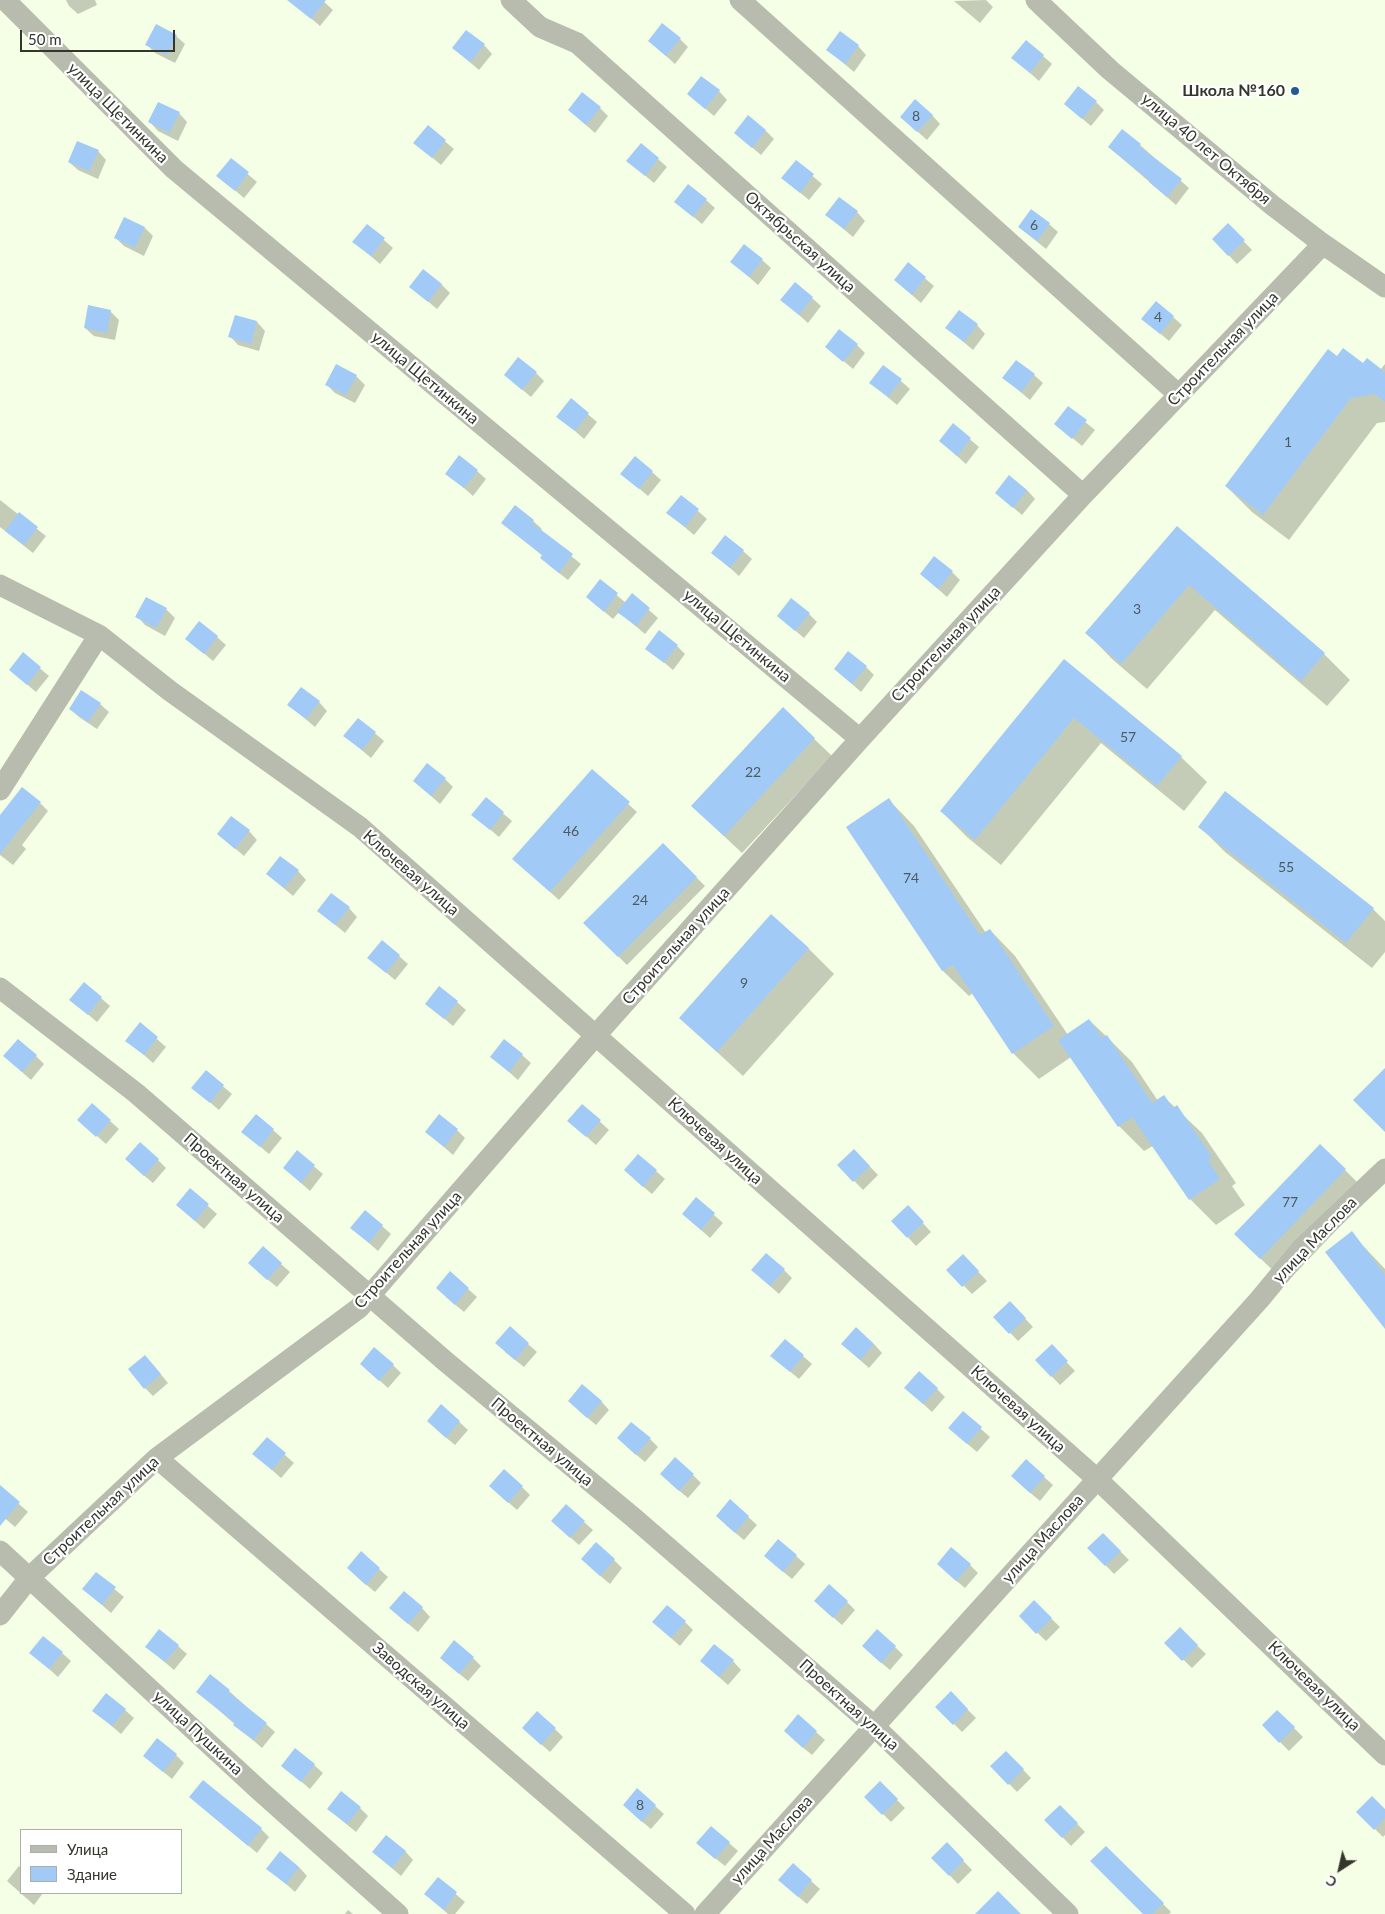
<!DOCTYPE html>
<html>
<head>
<meta charset="utf-8">
<style>
	body { margin:0 }
	#map { position:relative; width:1385px; height:1914px; overflow:hidden; background:#f5ffe6; font-family:Lato,sans-serif }
	canvas { display:block }
	.legend { position:absolute; left:20px; top:1829px; width:162px; height:65px; box-sizing:border-box; background:#fff; border:1px solid #adafaa; margin:0; padding:6px 9px; list-style:none; font-size:15px; color:#32362b }
	.legend li { display:flex; align-items:center; gap:10px; height:25px }
	.legend b { width:25px; border:1px solid #adafaa }
	.north { position:absolute; left:1315px; top:1844px; width:50px; height:50px; -webkit-text-stroke:4px #fff; paint-order:stroke; rotate:215deg; font-size:14px; font-weight:700; line-height:20px; text-align:center; color:#32362b }
	.north::after { content:''; display:block; margin:auto; width:18px; height:22px; background:#32362b; clip-path:polygon(50% 0,100% 100%,50% 72%,0 100%) }
	.scale { position:absolute; left:20px; top:30px; width:155px; height:22px; box-sizing:border-box; border:2px solid #32362b; border-top:0; padding-left:6px; font-size:15px; line-height:18px; white-space:nowrap; color:#32362b; -webkit-text-stroke:4px #fff; paint-order:stroke }
</style>
</head>
<body>
<div id="map">
<canvas width="1385" height="1914"></canvas>
<ul class="legend">
<li><b style="height:6px;background:#b7bcaf"></b>Улица</li>
<li><b style="height:14px;background:#a1caf7"></b>Здание</li>
</ul>
<div class="north">С</div>
<div class="scale">50 m</div>
</div>
<script>
const ctx = document.querySelector('canvas').getContext('2d');
ctx.lineJoin = 'round';
function fill(path, color) {
  ctx.fillStyle = color;
  ctx.fill(path, 'evenodd');
}
function toPath(rows) {
  const path = new Path2D();
  for (const r of rows) {
    path.moveTo(r[0], r[1]);
    for (let i = 2; i < r.length; i += 2) path.lineTo(r[i], r[i + 1]);
  }
  return path;
}
function strokePath(path, color, width, dash) {
  ctx.strokeStyle = color;
  ctx.lineWidth = width;
  ctx.lineCap = dash ? 'butt' : 'round';
  ctx.setLineDash(dash || []);
  ctx.stroke(path);
}
function write(font, color, halo, rows, align = 'center') {
  ctx.font = font + ' Lato,sans-serif';
  ctx.lineWidth = 4.5;
  ctx.setLineDash([]);
  ctx.textBaseline = 'middle';
  ctx.strokeStyle = halo;
  ctx.fillStyle = color;
  for (const [text, x, y, turn = 0] of rows) {
    ctx.save();
    ctx.translate(x, y);
    ctx.rotate((+turn || 0) * Math.PI / 180);
    ctx.textAlign = isNaN(turn) ? turn : align;
    if (halo) ctx.strokeText(text, 0, 0);
    ctx.fillText(text, 0, 0);
    ctx.restore();
  }
}
fill(toPath([
	[66,0,95,0,97,5,78,14,69,6],
	[297,0,322,0,333,10,320,26,294,4],
	[986,0,993,7,980,23,954,1],
	[176,36,185,44,175,63,155,53,147,45],
	[680,39,688,47,675,64,649,41],
	[484,45,492,54,479,70,453,48],
	[858,46,866,55,854,72,828,50],
	[1043,56,1052,64,1039,81,1013,58],
	[719,91,727,100,714,116,688,94],
	[1096,102,1104,110,1091,126,1065,104],
	[600,108,608,116,595,133,569,110],
	[179,113,187,122,178,141,158,131,150,122],
	[932,115,940,124,927,140,910,125],
	[428,127,454,149,441,165,415,143],
	[766,131,774,139,761,155,735,133],
	[1140,145,1189,188,1176,205,1109,147],
	[98,151,106,160,98,179,78,170,69,162],
	[658,159,667,167,654,183,628,161],
	[231,160,257,182,244,198,218,176],
	[796,162,822,184,809,200,792,186],
	[706,200,715,208,702,224,676,202],
	[857,212,865,221,853,237,827,215],
	[125,218,145,228,153,236,144,256,124,246,115,237],
	[1049,224,1058,232,1046,249,1019,227],
	[367,225,393,248,380,264,354,242],
	[1228,225,1252,250,1237,264,1213,239],
	[762,260,771,268,758,285,732,262],
	[908,264,934,286,921,303,895,280],
	[441,284,450,293,437,309,411,287],
	[812,298,821,306,808,323,782,300],
	[110,311,119,320,115,340,94,336,85,328],
	[235,316,257,322,265,331,259,351,238,345,230,336],
	[1173,317,1182,325,1169,341,1143,319],
	[977,325,985,334,973,350,947,328],
	[857,345,865,353,853,369,827,347],
	[1338,357,1380,370,1385,364,1385,422,1377,423,1289,540,1252,512,1226,486],
	[884,366,910,389,897,405,871,383],
	[536,373,544,381,531,397,505,375],
	[1034,375,1043,383,1030,400,1004,378],
	[356,376,365,385,355,403,335,393,327,385],
	[571,400,597,422,584,439,558,416],
	[1068,408,1095,430,1082,446,1056,424],
	[953,425,979,447,966,464,940,441],
	[477,471,486,479,473,496,447,473],
	[652,472,661,480,648,496,622,474],
	[1027,490,1035,499,1022,515,996,493],
	[681,496,707,519,694,535,668,513],
	[0,500,46,536,33,553,0,527],
	[533,521,542,529,540,531,581,564,568,580,550,566,542,558,543,556,503,523],
	[1177,528,1324,654,1350,680,1327,706,1215,610,1147,689,1112,659,1087,633],
	[743,551,752,559,739,576,713,553],
	[952,572,960,580,947,597,921,574],
	[600,581,626,603,632,595,658,618,645,634,619,612,613,619,587,597],
	[147,598,166,609,175,618,165,636,145,625,137,616],
	[809,614,817,622,804,638,778,616],
	[217,637,226,645,213,661,187,639],
	[677,646,685,654,673,670,647,648],
	[23,654,49,676,36,692,10,670],
	[1064,661,1181,757,1207,782,1184,811,1101,743,1001,865,967,837,941,811],
	[866,667,874,675,861,692,835,669],
	[319,702,327,711,315,727,289,705],
	[100,704,109,712,97,729,79,717,70,709],
	[783,709,832,756,742,853,710,823],
	[358,719,384,741,371,758,345,736],
	[592,771,637,812,559,900,522,867],
	[445,779,453,787,440,804,414,781],
	[486,799,512,821,499,837,473,815],
	[889,800,914,826,986,933,990,930,1015,956,1068,1035,1089,1020,1107,1037,1132,1062,1158,1101,1164,1097,1202,1133,1236,1183,1232,1186,1245,1205,1216,1225,1190,1199,1153,1146,1144,1151,1119,1126,1071,1057,1039,1079,1013,1053,973,993,969,996,943,971,848,827],
	[40,803,48,811,22,845,26,849,13,865,0,855,0,827],
	[1199,826,1373,909,1385,921,1385,952,1372,968,1225,852],
	[249,831,257,840,244,856,218,834],
	[663,844,705,886,627,965,585,923],
	[298,871,306,880,293,896,267,874],
	[349,908,357,917,345,933,319,911],
	[808,948,834,974,743,1076,680,1018],
	[399,956,408,964,395,980,369,958],
	[101,998,110,1006,97,1022,71,1000],
	[457,1002,466,1010,453,1026,427,1004],
	[140,1024,166,1047,153,1063,127,1040],
	[522,1055,531,1063,518,1080,492,1057],
	[36,1056,44,1064,31,1080,13,1064],
	[206,1072,232,1094,219,1110,193,1088],
	[582,1105,609,1130,596,1145,578,1129],
	[110,1121,119,1129,106,1144,88,1128],
	[273,1130,282,1138,269,1154,243,1132],
	[457,1130,465,1138,453,1155,427,1132],
	[854,1150,878,1175,863,1190,839,1165],
	[297,1152,323,1174,310,1191,284,1168],
	[638,1155,665,1179,652,1194,634,1179],
	[158,1160,166,1168,153,1183,135,1168],
	[1345,1170,1370,1195,1286,1283,1235,1234],
	[190,1190,217,1214,204,1229,186,1213],
	[696,1199,723,1223,710,1238,692,1222],
	[908,1207,931,1232,916,1246,893,1221],
	[382,1226,391,1234,378,1251,352,1228],
	[1351,1233,1385,1269,1385,1327],
	[263,1248,290,1272,277,1287,258,1272],
	[963,1256,987,1281,972,1294,948,1270],
	[784,1270,792,1278,779,1294,761,1278],
	[468,1289,477,1297,464,1312,446,1297],
	[1010,1302,1033,1327,1018,1341,995,1317],
	[510,1328,537,1352,524,1367,505,1352],
	[785,1340,812,1364,799,1379,781,1364],
	[874,1344,882,1353,869,1368,851,1352],
	[1051,1346,1075,1371,1060,1385,1036,1360],
	[153,1365,168,1383,153,1396,145,1388],
	[393,1365,401,1373,388,1388,370,1372],
	[906,1388,937,1389,945,1397,932,1412],
	[601,1401,609,1410,596,1425,578,1410],
	[442,1406,468,1430,455,1445,437,1430],
	[963,1413,990,1437,977,1452,958,1436],
	[267,1439,294,1463,281,1478,254,1454],
	[650,1439,658,1447,645,1462,627,1447],
	[1026,1461,1053,1485,1040,1501,1021,1485],
	[693,1475,701,1483,688,1498,670,1483],
	[522,1487,530,1495,517,1510,499,1494],
	[1,1488,28,1512,15,1527,0,1514],
	[731,1501,757,1525,744,1540,726,1525],
	[584,1522,593,1530,579,1545,562,1530],
	[1103,1534,1129,1560,1114,1574,1089,1548],
	[778,1540,805,1564,792,1579,774,1564],
	[614,1560,622,1568,610,1584,591,1568],
	[970,1565,978,1573,965,1588,947,1573],
	[379,1569,388,1577,375,1592,357,1577],
	[96,1574,124,1597,111,1613,84,1589],
	[847,1602,855,1610,842,1625,824,1609],
	[1034,1602,1060,1627,1046,1641,1020,1616],
	[422,1608,430,1617,418,1632,399,1616],
	[685,1622,693,1630,680,1646,662,1630],
	[1180,1629,1206,1654,1192,1668,1166,1643],
	[178,1646,187,1654,174,1670,147,1647],
	[895,1647,903,1655,890,1670,872,1655],
	[31,1653,62,1653,71,1661,58,1677],
	[473,1658,481,1666,468,1681,450,1666],
	[701,1661,733,1661,741,1670,728,1685],
	[229,1691,275,1732,262,1748,198,1692],
	[951,1693,976,1718,962,1732,937,1707],
	[125,1710,134,1718,121,1734,94,1711],
	[1277,1711,1303,1737,1289,1751,1263,1725],
	[555,1729,563,1737,550,1752,532,1736],
	[816,1732,825,1740,812,1755,794,1740],
	[1006,1752,1031,1778,1017,1792,992,1766],
	[176,1755,184,1763,172,1779,144,1756],
	[314,1765,323,1773,310,1789,283,1766],
	[880,1783,905,1808,891,1822,866,1797],
	[637,1790,664,1814,651,1829,633,1814],
	[191,1797,261,1829,269,1837,257,1853],
	[1060,1806,1085,1832,1071,1846,1046,1820],
	[360,1808,368,1816,356,1832,328,1809],
	[1385,1811,1385,1835,1383,1837,1358,1812],
	[711,1827,738,1851,725,1866,706,1851],
	[947,1844,972,1870,958,1884,933,1858],
	[1106,1847,1171,1912,1169,1914,1145,1914],
	[405,1851,413,1860,401,1876,373,1852],
	[19,1866,21,1867,21,1893,43,1893,34,1905,7,1881],
	[299,1867,307,1876,295,1892,268,1868],
	[438,1879,465,1902,455,1914,448,1914,425,1894],
	[811,1881,820,1889,807,1904,789,1889],
	[348,1910,353,1914,345,1914]
]), '#0003');
fill(toPath([
	[287,0,326,0,311,19],
	[662,23,681,38,666,56,648,41],
	[156,24,177,35,167,55,145,45],
	[466,30,485,44,470,62,452,48],
	[840,31,859,45,845,64,826,50],
	[1026,40,1044,55,1030,73,1011,58],
	[701,76,720,90,705,109,687,94],
	[1078,86,1097,101,1082,119,1064,104],
	[582,92,601,107,586,125,568,110],
	[915,99,933,115,917,132,900,117],
	[158,102,180,112,169,133,148,122],
	[748,115,766,130,752,148,734,133],
	[428,125,446,140,432,158,413,143],
	[1122,129,1141,144,1139,146,1182,179,1167,197,1149,182,1150,181,1108,147],
	[77,141,99,150,89,171,68,162],
	[641,143,659,158,645,176,626,161],
	[231,158,249,172,235,191,216,176],
	[796,160,814,174,800,193,781,178],
	[688,184,707,199,693,217,674,202],
	[839,197,858,211,844,229,825,215],
	[1031,209,1050,223,1037,241,1018,227],
	[124,217,145,227,135,248,114,238],
	[1228,223,1245,240,1228,256,1212,239],
	[367,224,385,238,371,256,352,242],
	[744,244,763,259,749,277,730,262],
	[908,262,926,277,912,295,894,280],
	[423,269,442,284,428,302,409,287],
	[795,282,813,297,799,315,780,300],
	[1156,301,1174,316,1160,334,1141,319],
	[88,305,111,310,107,333,84,328],
	[959,310,978,324,964,342,945,328],
	[235,315,257,321,251,344,228,337],
	[839,329,858,344,843,362,825,347],
	[1343,348,1363,363,1367,358,1385,372,1385,402,1375,394,1351,398,1263,515,1225,486,1328,349,1337,356],
	[518,357,537,372,522,390,504,375],
	[1016,360,1035,374,1021,392,1002,378],
	[336,364,357,375,346,395,325,385],
	[883,365,902,379,888,397,869,383],
	[571,398,589,413,575,431,556,417],
	[1068,406,1087,420,1072,439,1054,424],
	[953,423,971,438,957,456,939,441],
	[459,455,478,470,464,488,445,474],
	[635,456,653,471,639,489,620,474],
	[1009,475,1027,490,1013,508,995,493],
	[681,495,699,509,685,527,666,513],
	[515,505,534,520,532,523,573,554,559,573,540,558,542,555,501,523],
	[19,512,38,527,24,545,5,531],
	[1177,526,1325,653,1301,681,1189,585,1121,664,1085,633],
	[725,535,744,550,730,568,711,553],
	[934,556,953,571,938,589,920,574],
	[600,579,618,593,604,612,586,597],
	[632,593,650,608,636,626,617,612],
	[146,597,167,608,156,628,135,617],
	[791,598,810,613,795,631,777,616],
	[199,621,218,636,204,654,185,639],
	[659,630,678,645,664,663,645,649],
	[848,651,867,666,852,684,834,669],
	[23,652,41,667,27,685,9,670],
	[1064,659,1182,756,1157,786,1074,718,975,840,940,811],
	[301,687,320,701,306,719,287,705],
	[81,690,101,703,88,722,69,709],
	[783,707,815,738,724,836,691,806],
	[358,718,376,732,362,750,343,736],
	[427,763,446,778,431,796,413,781],
	[592,769,630,802,550,892,512,859],
	[22,787,41,802,0,854,0,815],
	[1225,791,1374,908,1346,943,1198,827],
	[486,797,504,812,490,830,471,815],
	[889,798,980,935,990,929,1054,1026,1012,1054,953,965,942,971,846,827],
	[231,816,250,830,235,849,217,834],
	[663,843,697,877,618,957,583,923],
	[280,856,299,870,284,888,266,874],
	[331,893,350,907,335,925,317,911],
	[771,914,809,948,717,1052,679,1018],
	[382,940,400,955,386,973,367,958],
	[84,982,102,997,88,1015,69,1000],
	[439,986,458,1001,444,1019,425,1004],
	[1089,1019,1102,1038,1107,1035,1152,1103,1164,1095,1173,1108,1177,1105,1212,1157,1208,1160,1220,1179,1189,1200,1132,1117,1118,1127,1058,1040],
	[140,1022,158,1037,144,1055,125,1041],
	[18,1039,37,1055,22,1072,3,1056],
	[504,1039,523,1054,509,1072,490,1057],
	[1385,1068,1385,1132,1353,1100],
	[206,1070,224,1085,210,1103,191,1088],
	[92,1103,111,1120,96,1137,77,1120],
	[582,1104,601,1120,586,1137,567,1121],
	[256,1114,274,1129,260,1147,241,1132],
	[439,1114,458,1129,444,1147,425,1132],
	[140,1142,159,1159,144,1176,125,1159],
	[1320,1144,1346,1169,1260,1259,1234,1234],
	[854,1149,870,1166,853,1182,837,1165],
	[297,1150,315,1165,301,1183,283,1168],
	[638,1154,657,1170,643,1187,624,1170],
	[190,1188,209,1204,195,1221,176,1205],
	[696,1197,715,1213,701,1230,682,1214],
	[908,1205,924,1222,907,1238,891,1221],
	[365,1210,383,1225,369,1243,350,1228],
	[1352,1231,1385,1275,1385,1329,1325,1252],
	[263,1246,282,1263,267,1280,248,1263],
	[766,1253,785,1269,770,1286,751,1270],
	[963,1254,979,1271,962,1287,946,1270],
	[450,1271,469,1288,455,1305,436,1288],
	[1010,1301,1026,1318,1009,1334,993,1317],
	[510,1326,529,1343,515,1360,495,1343],
	[856,1327,874,1344,860,1360,841,1344],
	[785,1339,804,1355,790,1372,770,1356],
	[1052,1344,1068,1361,1051,1377,1035,1360],
	[374,1347,394,1364,379,1381,360,1364],
	[145,1355,161,1374,144,1389,128,1369],
	[919,1371,938,1388,923,1404,904,1388],
	[582,1384,602,1401,587,1418,568,1401],
	[441,1404,460,1421,446,1438,427,1421],
	[963,1411,982,1427,967,1444,948,1428],
	[631,1422,651,1438,636,1455,617,1438],
	[267,1437,286,1453,272,1470,252,1454],
	[675,1457,694,1474,679,1491,660,1474],
	[1026,1459,1045,1476,1030,1493,1011,1476],
	[504,1469,523,1486,508,1503,489,1486],
	[0,1485,20,1502,0,1526],
	[730,1499,749,1516,735,1533,716,1516],
	[566,1504,585,1521,570,1538,551,1521],
	[1103,1533,1121,1551,1105,1566,1087,1548],
	[778,1539,797,1555,783,1572,764,1556],
	[596,1542,615,1559,600,1576,581,1559],
	[951,1547,971,1564,956,1581,937,1564],
	[361,1551,380,1568,366,1585,347,1568],
	[96,1572,116,1587,102,1605,82,1589],
	[829,1584,848,1601,833,1618,814,1601],
	[404,1591,423,1607,408,1624,389,1608],
	[1034,1600,1052,1618,1036,1634,1019,1616],
	[667,1605,686,1621,671,1638,652,1622],
	[1180,1627,1198,1645,1182,1661,1164,1643],
	[159,1629,179,1645,165,1662,145,1647],
	[877,1629,896,1646,881,1663,862,1646],
	[43,1636,63,1652,49,1669,29,1653],
	[454,1640,474,1657,459,1674,440,1658],
	[714,1644,734,1660,719,1677,700,1661],
	[210,1674,230,1690,228,1692,267,1723,253,1740,233,1725,235,1723,196,1692],
	[951,1691,968,1709,953,1725,935,1707],
	[106,1693,126,1709,112,1726,92,1711],
	[1277,1710,1295,1727,1279,1743,1262,1725],
	[537,1711,556,1728,541,1745,522,1728],
	[798,1714,817,1731,803,1748,784,1731],
	[157,1738,177,1754,163,1772,143,1756],
	[295,1748,315,1764,301,1782,281,1766],
	[1006,1751,1024,1769,1008,1785,990,1766],
	[203,1780,262,1828,248,1846,189,1797],
	[880,1781,898,1799,882,1815,864,1797],
	[637,1788,656,1805,642,1822,623,1805],
	[341,1791,361,1807,347,1824,327,1809],
	[1372,1796,1385,1809,1385,1818,1374,1830,1356,1812],
	[1060,1805,1078,1823,1062,1838,1044,1820],
	[711,1826,730,1842,715,1859,696,1843],
	[386,1835,406,1851,392,1868,372,1852],
	[947,1842,964,1860,949,1876,931,1858],
	[1106,1846,1164,1903,1152,1914,1143,1914,1090,1861],
	[280,1851,299,1867,286,1884,266,1869],
	[793,1863,812,1880,798,1897,778,1880],
	[438,1877,457,1892,444,1910,424,1894],
	[998,1891,1021,1914,975,1914]
]), '#a1caf7');
strokePath(toPath([
	[5,0,174,169,860,739],
	[511,0,540,27,577,43,1083,495],
	[740,0,1179,395],
	[1036,0,1110,70,1272,205,1323,244,1385,287],
	[0,585,99,635,170,691,360,827,1097,1479,1385,1755],
	[0,790,99,635],
	[0,988,136,1093,445,1361,634,1518,875,1727,1068,1914],
	[157,1458,685,1914],
	[0,1551,259,1790,398,1914],
	[0,1615,30,1577,157,1458,359,1308,596,1035,860,739,1083,495,1323,244],
	[705,1914,1259,1300,1302,1248,1385,1169]
]), '#b7bcaf', 21);
for (const [x, y, r, color] of [
	[1295,91,5,"#225a92"]
]) {
  const dot = new Path2D();
  dot.arc(x, y, r, 0, 2 * Math.PI);
  ctx.fillStyle = color;
  ctx.fill(dot);
  strokePath(dot, '#fff', 2);
}
write('14px', '#4e5b5e', null, [
	["8",916,116],
	["6",1034,225],
	["4",1158,317],
	["1",1288,442],
	["3",1137,609],
	["57",1128,737],
	["22",753,772],
	["46",571,831],
	["55",1286,867],
	["74",911,878],
	["24",640,900],
	["9",744,983],
	["77",1290,1202],
	["8",640,1805]
]);
write('bold 16px', '#32362b', '#fff', [
	["Школа №160",1285,91]
], 'right');
write('16px', '#32362b', '#fff', [
	["улица Щетинкина",118,113,45],
	["улица 40 лет Октября",1206,149,40],
	["Октябрьская улица",800,242,42],
	["Строительная улица",1223,349,-46],
	["улица Щетинкина",425,378,40],
	["улица Щетинкина",737,636,40],
	["Строительная улица",946,644,-47],
	["Ключевая улица",411,873,41],
	["Строительная улица",676,946,-48],
	["Ключевая улица",715,1141,42],
	["Проектная улица",234,1178,41],
	["улица Маслова",1315,1240,-46],
	["Строительная улица",408,1250,-48],
	["Ключевая улица",1018,1409,42],
	["Проектная улица",542,1442,40],
	["Строительная улица",101,1511,-43],
	["улица Маслова",1043,1539,-48],
	["Заводская улица",421,1686,41],
	["Ключевая улица",1314,1686,44],
	["Проектная улица",849,1705,42],
	["улица Пушкина",198,1733,43],
	["улица Маслова",772,1840,-48]
]);
</script>
</body>
</html>
